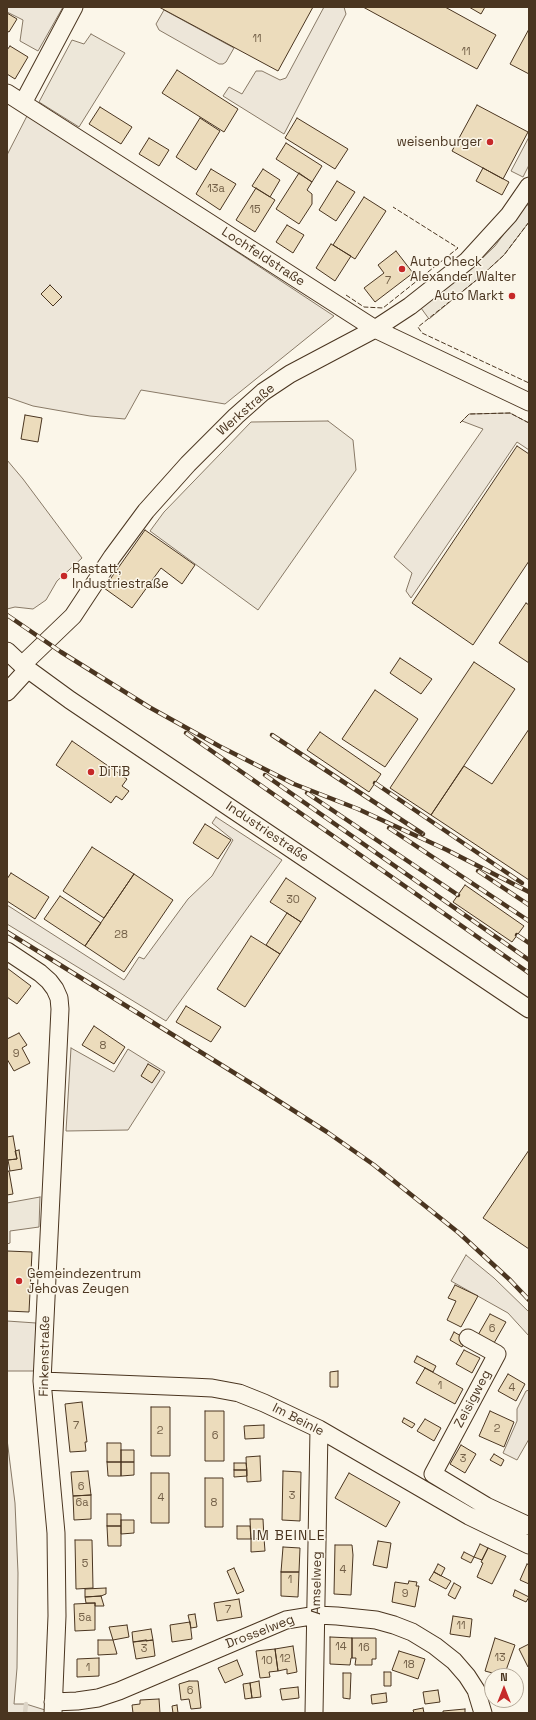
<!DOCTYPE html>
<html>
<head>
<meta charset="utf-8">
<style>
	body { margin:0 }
	#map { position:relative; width:536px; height:1720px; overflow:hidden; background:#fbf6e9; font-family:"Space Grotesk",sans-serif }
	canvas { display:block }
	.frame { position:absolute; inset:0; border:8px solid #4a3520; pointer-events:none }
	.north { position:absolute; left:484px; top:1668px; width:40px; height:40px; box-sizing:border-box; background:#fbf6e9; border:1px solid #b4a999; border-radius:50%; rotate:0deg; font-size:11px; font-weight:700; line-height:16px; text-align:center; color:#4a3520 }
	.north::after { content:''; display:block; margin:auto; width:14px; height:18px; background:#c62828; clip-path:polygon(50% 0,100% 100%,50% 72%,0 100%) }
</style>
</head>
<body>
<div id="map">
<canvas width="536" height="1720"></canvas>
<div class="frame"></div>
<div class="north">N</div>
</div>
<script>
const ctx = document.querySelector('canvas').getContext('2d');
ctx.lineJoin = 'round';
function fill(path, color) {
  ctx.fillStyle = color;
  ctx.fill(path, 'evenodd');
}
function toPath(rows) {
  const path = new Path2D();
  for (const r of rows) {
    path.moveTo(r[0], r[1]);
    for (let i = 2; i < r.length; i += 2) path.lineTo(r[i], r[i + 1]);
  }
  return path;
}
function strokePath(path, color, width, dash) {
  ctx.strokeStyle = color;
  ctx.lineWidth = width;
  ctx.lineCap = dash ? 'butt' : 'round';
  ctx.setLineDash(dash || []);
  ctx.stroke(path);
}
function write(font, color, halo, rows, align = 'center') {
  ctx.font = font + ' "Space Grotesk",sans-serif';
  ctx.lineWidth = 3;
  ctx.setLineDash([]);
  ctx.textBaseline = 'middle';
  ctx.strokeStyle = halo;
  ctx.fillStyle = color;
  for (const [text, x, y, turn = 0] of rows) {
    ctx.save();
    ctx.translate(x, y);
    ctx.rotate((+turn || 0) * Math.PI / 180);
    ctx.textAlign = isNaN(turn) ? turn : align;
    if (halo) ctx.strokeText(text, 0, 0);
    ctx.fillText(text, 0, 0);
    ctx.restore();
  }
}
const green = toPath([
	[7,7,63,7,38,51,20,41,23,20,7,12,7,7],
	[324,7,344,7,346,14,284,134,223,96,229,87,242,94,256,71,262,71,280,80,286,78,324,7],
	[164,10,234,48,226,62,223,64,219,64,159,30,156,24,164,10],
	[28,114,334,316,225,404,141,390,125,419,90,416,33,406,7,397,7,155,28,114],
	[510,413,529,423,529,450,517,442,411,598,406,591,412,573,394,557,483,429,462,421,469,414,510,413],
	[7,460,23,479,82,558,57,581,46,600,33,609,15,607,7,609,7,460],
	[216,817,282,860,166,1021,7,924,7,905,124,980,139,957,144,959,188,899,212,876,233,840,212,823,216,817],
	[71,1048,114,1072,128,1049,165,1072,128,1130,66,1131,71,1048],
	[466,1255,494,1278,529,1312,529,1336,508,1313,451,1281,466,1255],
	[7,1321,36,1323,35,1371,7,1371,7,1321],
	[529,1390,529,1439,517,1460,503,1453,517,1421,517,1409,526,1391,529,1390],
	[7,1439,15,1503,18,1573,17,1668,14,1704,26,1704,45,1710,45,1713,7,1713,7,1439]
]);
fill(green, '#ede6d9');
strokePath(green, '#887966', 1);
const parking = toPath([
	[91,34,125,53,79,127,39,102,72,40,84,44,91,34],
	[529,137,529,165,523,177,511,171,529,137],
	[526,204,529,206,529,222,504,255,479,278,429,319,421,308,471,269,495,246,526,204],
	[328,421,353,440,356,470,258,610,150,531,164,512,251,422,328,421],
	[40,1197,39,1227,10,1231,10,1243,7,1244,7,1203,40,1197]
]);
fill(parking, '#ede7d9');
strokePath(parking, '#887966', 1);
strokePath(toPath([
	[25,1713,26,1704]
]), '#dcd4c6', 4.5);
const building = toPath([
	[159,7,313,7,278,71,159,7],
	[363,7,445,7,496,35,477,69,363,7],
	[469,7,485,7,481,14,469,7],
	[7,13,17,19,9,32,7,31,7,13],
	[529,29,529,74,510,64,529,29],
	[10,46,28,57,15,79,7,74,7,50,10,46],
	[177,70,238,109,224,132,162,93,177,70],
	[477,105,528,132,503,179,452,151,477,105],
	[100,107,132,127,121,144,89,124,100,107],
	[200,118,220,131,196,170,176,157,200,118],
	[297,118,348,149,335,169,285,138,297,118],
	[149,138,169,150,159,166,139,154,149,138],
	[286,143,322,166,312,182,276,159,286,143],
	[483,168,509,182,502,195,476,181,483,168],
	[211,169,236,184,220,210,196,194,211,169],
	[263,169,280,180,270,197,252,186,263,169],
	[299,173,312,182,307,190,312,194,312,204,299,224,276,209,299,173],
	[337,181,355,192,336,221,319,210,337,181],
	[256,188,275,200,255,232,236,220,256,188],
	[364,197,386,211,355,259,333,245,364,197],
	[287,225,304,235,293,253,276,242,287,225],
	[331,244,351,256,335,281,316,268,331,244],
	[396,251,413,273,375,302,364,288,384,273,378,265,396,251],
	[50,285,62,297,53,306,41,294,50,285],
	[25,415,42,418,38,442,21,439,25,415],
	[517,446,529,454,529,561,473,645,412,603,517,446],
	[145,530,195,565,182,584,161,568,132,608,104,588,145,530],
	[526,603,529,605,529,663,499,643,526,603],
	[400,658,432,679,421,694,390,673,400,658],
	[474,662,515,689,431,815,390,788,474,662],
	[375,690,418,719,385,767,342,739,375,690],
	[529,729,529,880,431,815,464,766,492,784,529,729],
	[320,732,381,774,369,792,307,750,320,732],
	[72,741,127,779,122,786,129,791,122,800,116,796,111,803,56,765,72,741],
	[205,824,231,840,218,859,193,843,205,824],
	[92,847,134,874,104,918,63,891,92,847],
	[11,873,49,897,35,919,7,901,7,879,11,873],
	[134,874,173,900,124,972,85,946,134,874],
	[286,878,316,898,301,922,270,902,286,878],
	[465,885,524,926,512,942,453,902,465,885],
	[60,896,101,923,85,946,44,919,60,896],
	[287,913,301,922,280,954,266,945,287,913],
	[251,936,280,954,245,1007,217,989,251,936],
	[7,968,31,986,17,1004,7,997,7,968],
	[186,1006,221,1027,211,1042,176,1022,186,1006],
	[94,1026,125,1047,114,1064,82,1045,94,1026],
	[19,1033,27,1045,22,1048,30,1063,14,1071,7,1059,7,1039,19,1033],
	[148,1064,160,1071,152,1083,141,1076,148,1064],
	[13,1136,17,1159,7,1160,7,1137,13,1136],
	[19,1150,22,1169,10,1171,8,1160,17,1159,15,1151,19,1150],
	[529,1150,529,1249,483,1218,529,1150],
	[9,1171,13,1194,7,1195,7,1172,9,1171],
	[7,1251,32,1252,29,1312,7,1311,7,1251],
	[455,1285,478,1296,461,1327,447,1320,456,1301,448,1298,455,1285],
	[490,1314,506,1322,494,1343,478,1335,490,1314],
	[454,1332,466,1339,462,1347,450,1340,454,1332],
	[464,1350,480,1358,472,1373,456,1364,464,1350],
	[417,1356,436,1366,433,1372,414,1362,417,1356],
	[425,1368,463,1389,455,1404,416,1383,425,1368],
	[338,1371,338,1387,330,1387,330,1372,338,1371],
	[508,1374,525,1384,516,1401,498,1391,508,1374],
	[82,1402,87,1442,85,1442,86,1451,70,1452,65,1404,82,1402],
	[151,1407,170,1407,170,1456,151,1456,151,1407],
	[205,1411,224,1411,224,1461,205,1461,205,1411],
	[490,1411,514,1422,504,1447,479,1436,490,1411],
	[404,1418,415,1424,412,1428,402,1422,404,1418],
	[425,1419,441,1428,434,1441,417,1431,425,1419],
	[264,1425,264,1438,245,1439,244,1426,264,1425],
	[107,1443,121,1443,121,1462,107,1462,107,1443],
	[461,1445,476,1454,465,1473,450,1464,461,1445],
	[121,1450,134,1450,134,1462,121,1462,121,1450],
	[494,1454,504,1460,501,1466,490,1460,494,1454],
	[260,1456,261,1481,247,1482,246,1457,260,1456],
	[107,1462,121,1462,121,1476,108,1476,107,1462],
	[121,1462,134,1462,134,1475,121,1476,121,1462],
	[234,1463,246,1463,247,1470,234,1470,234,1463],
	[234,1470,247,1470,247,1476,234,1477,234,1470],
	[88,1471,91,1495,73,1496,71,1472,88,1471],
	[283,1471,301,1472,300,1521,282,1520,283,1471],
	[151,1473,169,1473,169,1523,151,1523,151,1473],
	[349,1473,400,1502,386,1527,335,1498,349,1473],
	[205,1478,223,1478,223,1527,205,1527,205,1478],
	[91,1495,91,1519,74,1520,73,1496,91,1495],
	[107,1514,121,1514,121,1526,107,1526,107,1514],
	[250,1519,263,1519,264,1538,251,1539,250,1519],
	[121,1520,134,1520,134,1533,121,1534,121,1520],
	[107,1526,121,1526,121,1546,108,1546,107,1526],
	[237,1526,250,1526,251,1539,237,1539,237,1526],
	[264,1538,265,1551,251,1552,251,1539,264,1538],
	[75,1540,92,1540,93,1588,76,1589,75,1540],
	[378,1541,391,1543,387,1568,373,1565,378,1541],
	[480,1544,488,1548,482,1560,474,1557,480,1544],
	[335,1545,352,1545,353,1555,351,1595,334,1594,335,1545],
	[283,1547,300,1548,299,1572,281,1572,283,1547],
	[488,1548,506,1556,492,1584,477,1577,483,1563,481,1562,488,1548],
	[464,1552,474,1557,471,1563,461,1558,464,1552],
	[438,1564,445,1568,441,1576,434,1572,438,1564],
	[527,1564,529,1565,529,1584,520,1580,527,1564],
	[234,1568,244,1591,237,1594,227,1571,234,1568],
	[281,1572,299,1572,298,1597,281,1596,281,1572],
	[434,1572,451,1581,446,1589,429,1580,434,1572],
	[409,1581,417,1582,416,1586,419,1586,415,1607,392,1602,395,1582,408,1584,409,1581],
	[454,1583,461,1587,455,1599,448,1595,454,1583],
	[106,1588,106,1594,101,1596,85,1597,85,1589,106,1588],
	[515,1590,529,1597,526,1602,513,1596,515,1590],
	[101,1596,104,1606,95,1606,95,1603,86,1603,85,1597,101,1596],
	[239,1599,242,1617,217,1621,214,1603,239,1599],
	[95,1603,95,1630,75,1631,74,1604,95,1603],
	[195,1614,197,1627,191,1628,188,1615,195,1614],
	[453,1616,472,1619,470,1637,450,1634,453,1616],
	[190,1622,192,1639,172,1642,170,1625,190,1622],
	[127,1625,129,1637,113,1640,109,1627,127,1625],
	[151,1629,153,1640,133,1642,132,1632,151,1629],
	[330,1637,352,1638,352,1658,351,1658,350,1665,330,1664,330,1637],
	[352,1638,376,1638,376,1659,372,1659,372,1665,355,1665,356,1658,352,1658,352,1638],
	[495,1638,515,1645,504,1676,485,1671,495,1638],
	[98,1640,113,1640,117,1654,98,1655,98,1640],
	[146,1640,146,1641,153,1640,155,1656,136,1659,133,1642,146,1640],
	[529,1644,529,1667,528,1667,519,1649,529,1644],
	[293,1646,297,1672,287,1674,287,1669,278,1671,275,1649,293,1646],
	[275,1649,278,1671,269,1672,270,1677,260,1678,256,1651,275,1649],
	[399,1651,425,1659,418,1679,392,1670,399,1651],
	[99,1658,99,1676,77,1677,77,1659,99,1658],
	[237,1660,243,1675,225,1683,218,1668,237,1660],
	[384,1672,391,1672,391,1686,384,1686,384,1672],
	[343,1673,351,1673,350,1699,343,1698,343,1673],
	[189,1681,198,1681,201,1708,191,1709,189,1699,181,1700,179,1684,189,1681],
	[259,1681,261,1697,252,1698,250,1683,259,1681],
	[250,1683,252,1698,245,1699,243,1684,250,1683],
	[298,1687,299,1698,282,1700,280,1689,298,1687],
	[438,1690,440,1702,425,1704,423,1692,438,1690],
	[386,1693,387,1702,372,1704,371,1695,386,1693],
	[159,1699,160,1713,133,1713,132,1705,140,1704,140,1700,159,1699],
	[177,1705,178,1713,173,1713,172,1706,177,1705],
	[423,1708,424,1713,414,1713,413,1710,423,1708],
	[465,1709,465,1713,443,1713,443,1711,465,1709]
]);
fill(building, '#ecdcbc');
strokePath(building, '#4a3520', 1);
const minor = toPath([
	[7,93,375,329,529,402],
	[23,103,74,7],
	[7,651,22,665,70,700,529,1009],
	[22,665,73,616,112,557,146,511,188,464,236,416,263,392,290,374,375,329,410,306,467,261,509,215,529,186],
	[7,692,28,669],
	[7,951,40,973,49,981,55,989,59,998,60,1009,42,1381,56,1533,57,1616,53,1713],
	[468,1338,497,1354,433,1474,486,1506,529,1526],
	[42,1381,191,1387,212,1388,239,1393,264,1403,319,1429,469,1516,529,1545],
	[53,1702,77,1701,98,1698,119,1691,286,1620,317,1615,337,1616,376,1620,394,1625,412,1632,435,1646,454,1661,467,1676,476,1690,483,1713],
	[314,1713,319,1429]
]);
strokePath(minor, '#4a3520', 19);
strokePath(minor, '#fbf6e9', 17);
const rail = toPath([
	[7,615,61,652,149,707,219,746,294,784,358,809,447,850,529,892],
	[186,733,529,973],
	[272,735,423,834],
	[265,775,529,960],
	[375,783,522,883],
	[307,793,458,895],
	[389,828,529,921],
	[478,871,529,905],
	[7,932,257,1087,327,1132,374,1165,459,1233,510,1280,529,1300],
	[517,935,529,943]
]);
strokePath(rail, '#4a3520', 4.5);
strokePath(rail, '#fbf6e9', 3, [9]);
strokePath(toPath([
	[529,222,504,255,479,278,418,327,422,333,529,383],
	[346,295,364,307,383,308,458,248,393,207],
	[460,423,469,414,510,413,529,423]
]), '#4a3520', 1, [5, 2]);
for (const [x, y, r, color] of [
	[490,142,4,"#c62828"],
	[402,269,4,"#c62828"],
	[512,296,4,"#c62828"],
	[64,576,4,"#c62828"],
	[91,772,4,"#c62828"],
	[19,1281,4,"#c62828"]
]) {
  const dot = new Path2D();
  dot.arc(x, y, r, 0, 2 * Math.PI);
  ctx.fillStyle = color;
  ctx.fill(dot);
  strokePath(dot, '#fbf6e9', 1.5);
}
write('11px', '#725f47', null, [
	["11",257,39],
	["11",466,52],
	["13a",216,189],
	["15",255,210],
	["7",388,281],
	["30",293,900],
	["28",121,935],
	["8",103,1046],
	["9",16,1054],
	["6",492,1329],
	["1",440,1386],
	["4",512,1388],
	["7",76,1426],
	["2",497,1429],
	["2",160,1431],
	["6",215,1436],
	["3",463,1459],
	["6",81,1487],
	["3",292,1496],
	["4",161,1498],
	["6a",82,1503],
	["8",214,1503],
	["5",85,1564],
	["4",343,1570],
	["1",290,1580],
	["9",405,1594],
	["7",228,1610],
	["5a",85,1618],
	["11",461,1626],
	["14",341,1647],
	["16",364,1648],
	["3",144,1649],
	["13",500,1658],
	["12",285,1659],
	["10",267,1661],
	["18",409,1665],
	["1",88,1668],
	["6",190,1691]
]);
write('13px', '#4a3520', '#fbf6e9', [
	["weisenburger",482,142,"right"],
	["Auto Check",410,262],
	["Alexander Walter",410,277],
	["Auto Markt",504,296,"right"],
	["Rastatt,",72,569],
	["Industriestraße",72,584],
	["DiTiB",99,772],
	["Gemeindezentrum",27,1274],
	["Jehovas Zeugen",27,1289]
], 'left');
write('13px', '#4a3520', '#fbf6e9', [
	["Lochfeldstraße",263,257,33],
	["Werkstraße",246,410,-41],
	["Industriestraße",267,832,34],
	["Finkenstraße",45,1356,-89],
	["Zeisigweg",473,1399,-62],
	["Im Beinle",298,1420,27],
	["Amselweg",317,1583,-89],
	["Drosselweg",260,1632,-21]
]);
ctx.letterSpacing = '1px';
write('14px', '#4a3520', '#fbf6e9', [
	["IM BEINLE",289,1536]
]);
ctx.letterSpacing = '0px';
</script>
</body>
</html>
